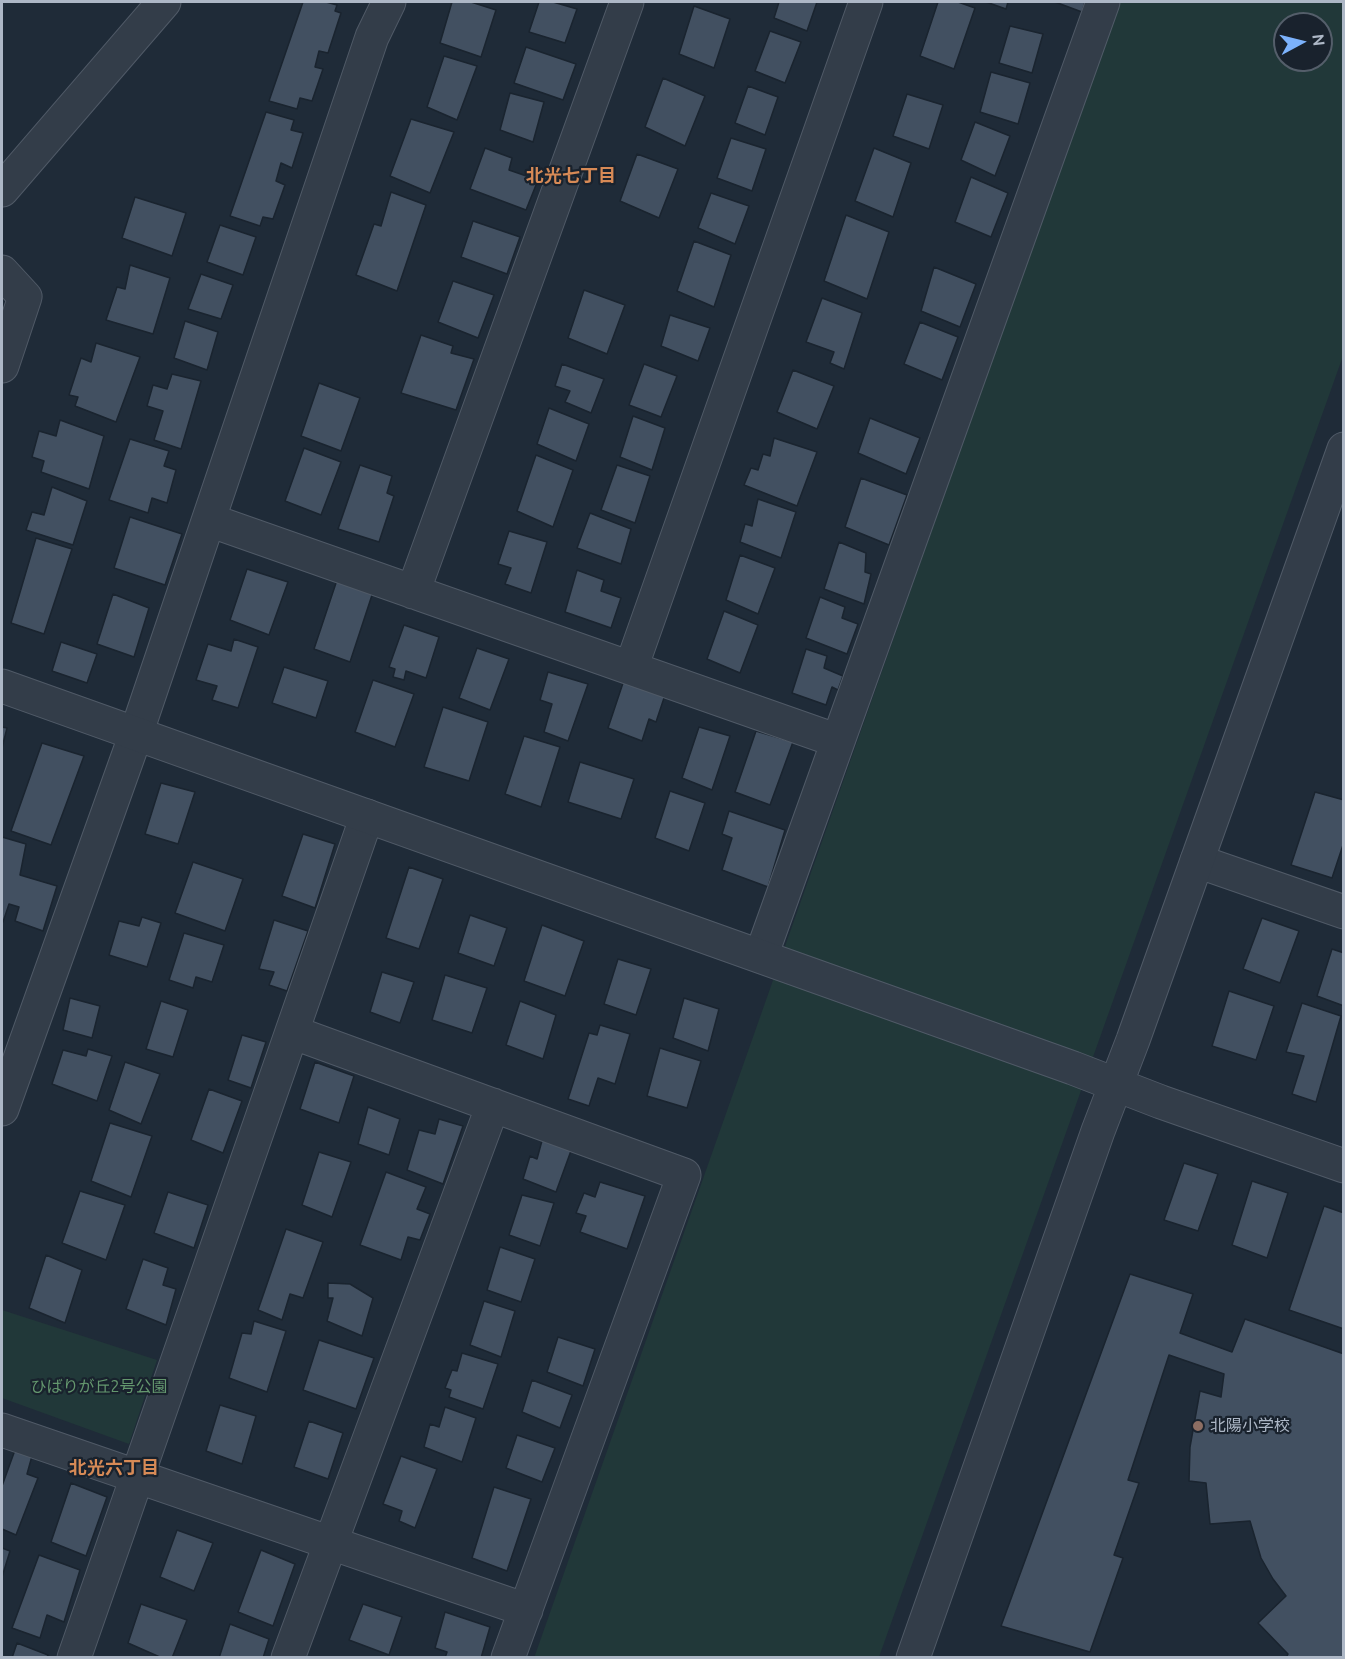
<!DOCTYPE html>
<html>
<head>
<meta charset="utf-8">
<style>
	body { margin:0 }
	#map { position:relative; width:1345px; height:1659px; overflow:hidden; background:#1f2b38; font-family:Ubuntu,sans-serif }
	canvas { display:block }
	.frame { position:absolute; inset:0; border:3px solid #adb7c6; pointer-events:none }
	.north { position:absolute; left:1273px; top:12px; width:60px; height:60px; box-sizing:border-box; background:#19222d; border:2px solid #545e6a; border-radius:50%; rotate:83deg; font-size:16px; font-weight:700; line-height:24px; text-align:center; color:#adb7c6 }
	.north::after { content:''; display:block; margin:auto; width:21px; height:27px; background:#7cb2fc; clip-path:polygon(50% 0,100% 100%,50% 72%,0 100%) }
</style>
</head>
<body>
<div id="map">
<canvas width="1345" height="1659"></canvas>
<div class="frame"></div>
<div class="north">N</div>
</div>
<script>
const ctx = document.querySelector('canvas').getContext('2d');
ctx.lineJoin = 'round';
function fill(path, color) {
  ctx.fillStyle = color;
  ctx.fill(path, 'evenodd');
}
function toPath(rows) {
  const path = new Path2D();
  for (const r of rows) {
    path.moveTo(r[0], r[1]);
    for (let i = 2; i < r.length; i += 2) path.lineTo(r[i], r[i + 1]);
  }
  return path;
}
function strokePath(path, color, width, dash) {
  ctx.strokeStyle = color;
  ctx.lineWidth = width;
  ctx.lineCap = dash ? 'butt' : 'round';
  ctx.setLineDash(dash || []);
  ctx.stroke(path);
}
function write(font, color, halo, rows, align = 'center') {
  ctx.font = font + ' Ubuntu,"Noto Sans JP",sans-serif';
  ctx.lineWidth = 4.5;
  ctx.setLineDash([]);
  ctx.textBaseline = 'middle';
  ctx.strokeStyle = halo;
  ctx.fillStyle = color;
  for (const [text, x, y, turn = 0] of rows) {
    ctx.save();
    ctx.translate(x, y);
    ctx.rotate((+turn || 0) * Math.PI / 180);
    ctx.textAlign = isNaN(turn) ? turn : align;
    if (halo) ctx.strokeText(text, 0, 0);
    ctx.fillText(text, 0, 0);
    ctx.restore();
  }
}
fill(toPath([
	[1118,2,1343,2,1343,356,879,1657,534,1658],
	[1285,24,1321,24,1321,60,1285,60],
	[2,1310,157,1360,129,1444,2,1398]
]), '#213839');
const building = toPath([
	[303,2,326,2,337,5,335,11,341,13,328,53,319,51,315,67,323,69,312,101,300,98,297,109,269,101,303,2],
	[452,2,471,2,496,10,481,57,440,43,452,2],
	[539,2,553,2,577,9,565,43,529,32,539,2],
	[779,2,817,2,807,31,774,18,779,2],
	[938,2,958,2,975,8,954,69,920,56,938,2],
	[986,2,1008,2,1006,9,986,2],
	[1055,2,1085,2,1082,12,1055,2],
	[694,6,730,19,714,68,679,54,694,6],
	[1010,26,1043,34,1032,73,999,63,1010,26],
	[770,31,801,42,785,83,755,71,770,31],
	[526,47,576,64,563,100,514,83,526,47],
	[444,56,477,66,457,120,427,107,444,56],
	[991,72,1030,83,1018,124,980,112,991,72],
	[663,78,705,96,685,146,645,127,663,78],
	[748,86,778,97,765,135,735,123,748,86],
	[510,93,544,102,533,142,500,130,510,93],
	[907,94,943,105,929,149,893,136,907,94],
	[266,112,294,120,291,130,303,133,292,168,281,163,276,181,285,185,273,219,263,217,260,226,230,216,266,112],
	[411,119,454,132,430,193,390,176,411,119],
	[975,122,1010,136,995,176,961,160,975,122],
	[731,138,766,149,752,191,717,178,731,138],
	[485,148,512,158,509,170,538,180,526,210,470,189,485,148],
	[874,148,911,163,893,217,855,201,874,148],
	[637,154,678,169,659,218,620,201,637,154],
	[971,177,1008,193,991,237,955,222,971,177],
	[391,192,426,205,397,291,356,275,374,224,381,226,391,192],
	[711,193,749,206,735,244,698,228,711,193],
	[135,197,186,213,172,256,122,238,135,197],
	[846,215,889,232,867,299,824,281,846,215],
	[473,221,520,237,507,274,461,257,473,221],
	[220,225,256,237,243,275,207,262,220,225],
	[694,241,731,255,714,307,677,291,694,241],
	[130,265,170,278,153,334,106,320,117,287,125,289,130,265],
	[934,267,976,284,960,327,921,311,934,267],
	[201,274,233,285,221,319,188,309,201,274],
	[453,281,494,295,478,338,438,322,453,281],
	[584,290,625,305,607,354,568,338,584,290],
	[822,298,862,313,844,369,830,363,834,352,806,342,822,298],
	[670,315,710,328,698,361,661,346,670,315],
	[185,321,218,332,207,370,174,358,185,321],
	[920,322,958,337,942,380,904,364,920,322],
	[421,335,453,346,451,353,474,359,456,410,401,393,421,335],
	[96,343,140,357,116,422,75,406,78,397,69,395,81,358,91,362,96,343],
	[562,364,604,379,591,413,565,402,570,391,555,386,562,364],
	[644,364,677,376,661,417,629,405,644,364],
	[793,370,834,386,817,429,777,412,793,370],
	[172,374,201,381,181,449,154,440,163,411,147,406,153,385,167,389,172,374],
	[319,383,360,398,341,451,301,436,319,383],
	[549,408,589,424,576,461,537,444,549,408],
	[633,416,665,428,652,470,620,457,633,416],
	[870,418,920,438,906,474,858,453,870,418],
	[60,420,104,436,89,489,41,472,44,461,32,457,39,431,56,436,60,420],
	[774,438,817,452,797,506,744,485,751,468,758,470,763,454,770,456,774,438],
	[130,439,169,451,164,466,176,470,167,503,152,498,148,513,109,500,130,439],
	[304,448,341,462,321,515,285,501,304,448],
	[536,455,573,470,553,527,517,511,536,455],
	[360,465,392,476,387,493,394,496,379,542,338,529,360,465],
	[617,465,650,476,635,523,601,510,617,465],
	[861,478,907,495,889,545,845,527,861,478],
	[52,487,87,501,73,545,26,530,32,512,44,515,52,487],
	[758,499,796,512,781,558,740,542,745,524,752,526,758,499],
	[590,513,631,529,621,564,577,548,590,513],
	[130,517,182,534,165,585,114,568,130,517],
	[509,531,547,542,531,593,505,584,511,568,498,564,509,531],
	[36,538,72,549,44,634,11,623,36,538],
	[839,542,866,553,865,572,871,574,864,604,824,589,839,542],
	[740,555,775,568,758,614,726,600,740,555],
	[247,569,288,582,269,635,230,620,247,569],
	[577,570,604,580,601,591,621,598,611,628,565,612,577,570],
	[338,577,374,589,350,662,314,649,338,577],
	[113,594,149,608,134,657,97,644,113,594],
	[820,597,845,607,842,618,858,624,847,654,806,638,820,597],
	[724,611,758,625,740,673,707,659,724,611],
	[404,625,439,637,426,678,406,671,404,680,393,677,395,669,389,667,404,625],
	[234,639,258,647,238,708,212,700,217,686,196,680,208,644,231,651,234,639],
	[61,642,97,654,87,683,52,671,61,642],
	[477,648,509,659,490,710,459,698,477,648],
	[806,649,827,656,824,668,843,676,838,690,832,687,826,705,792,693,806,649],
	[284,667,328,681,316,718,272,703,284,667],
	[548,672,588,684,568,741,544,732,552,704,540,700,548,672],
	[373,680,414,694,395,747,355,732,373,680],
	[624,680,665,695,656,722,649,719,642,741,608,728,624,680],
	[443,707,488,722,469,781,424,767,443,707],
	[2,727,7,728,2,748,2,727],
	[699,727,730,736,712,790,682,778,699,727],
	[756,731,793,742,770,805,735,792,756,731],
	[524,736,560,747,541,807,505,794,524,736],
	[42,743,84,756,51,845,11,831,42,743],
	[580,762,634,779,621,819,568,802,580,762],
	[161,783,195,792,178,844,145,834,161,783],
	[670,791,705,803,689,851,655,838,670,791],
	[1315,792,1344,800,1344,842,1332,878,1291,865,1315,792],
	[729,811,785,830,768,887,722,870,732,838,722,834,729,811],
	[303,834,335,844,315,908,282,896,303,834],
	[2,837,26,844,20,875,57,886,43,931,15,921,19,907,9,904,3,922,2,921,2,837],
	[193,862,243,879,225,931,175,913,193,862],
	[409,867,443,879,419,949,386,938,409,867],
	[470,915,507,928,494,966,458,953,470,915],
	[142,917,161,923,147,967,109,955,119,921,139,926,142,917],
	[1262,918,1299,931,1280,983,1243,969,1262,918],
	[274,920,308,931,287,991,269,985,274,972,259,969,274,920],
	[542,925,584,941,565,996,524,981,542,925],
	[184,933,224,945,212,982,196,977,193,988,169,980,184,933],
	[1332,949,1344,953,1344,1006,1317,996,1332,949],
	[618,959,651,969,636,1015,604,1004,618,959],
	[382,972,414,982,400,1023,370,1012,382,972],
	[445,975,487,988,472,1033,432,1020,445,975],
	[1229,991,1274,1006,1256,1060,1212,1046,1229,991],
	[70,998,100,1006,92,1038,63,1030,70,998],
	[684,998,719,1009,708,1051,673,1038,684,998],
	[161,1001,188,1010,173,1057,146,1049,161,1001],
	[520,1001,556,1015,543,1059,506,1045,520,1001],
	[1302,1003,1341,1016,1316,1102,1292,1094,1304,1056,1286,1052,1302,1003],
	[600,1025,630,1034,615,1084,598,1078,589,1106,568,1099,589,1033,597,1035,600,1025],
	[242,1035,266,1042,251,1088,228,1080,242,1035],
	[660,1048,701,1061,687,1108,647,1096,660,1048],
	[88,1049,112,1056,97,1101,52,1084,63,1050,86,1056,88,1049],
	[125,1062,160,1074,141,1124,109,1110,125,1062],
	[315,1062,354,1076,339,1123,300,1109,315,1062],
	[209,1089,242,1101,223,1153,191,1140,209,1089],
	[368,1107,400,1119,389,1155,358,1144,368,1107],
	[439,1119,463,1126,443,1184,407,1170,419,1130,435,1134,439,1119],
	[110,1123,152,1136,131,1197,91,1181,110,1123],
	[543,1137,572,1148,556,1192,523,1179,530,1156,537,1159,543,1137],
	[319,1152,351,1162,332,1217,302,1205,319,1152],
	[1184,1163,1218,1174,1198,1231,1164,1220,1184,1163],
	[386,1172,426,1187,417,1209,430,1214,420,1240,408,1237,401,1260,360,1245,386,1172],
	[1252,1181,1288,1193,1267,1258,1232,1245,1252,1181],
	[600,1182,645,1196,627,1249,580,1232,586,1216,576,1213,584,1193,595,1197,600,1182],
	[80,1191,125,1205,106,1260,62,1243,80,1191],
	[168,1192,208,1205,194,1248,154,1233,168,1192],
	[522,1195,554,1203,540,1246,509,1235,522,1195],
	[1324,1206,1344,1213,1344,1329,1289,1310,1324,1206],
	[286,1229,323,1242,303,1298,290,1294,282,1320,258,1310,286,1229],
	[500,1247,535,1259,521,1302,487,1290,500,1247],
	[46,1255,82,1270,65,1323,29,1308,46,1255],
	[143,1259,168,1268,163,1285,176,1289,166,1325,126,1309,143,1259],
	[1130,1274,1193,1294,1180,1333,1232,1352,1245,1319,1344,1354,1344,1658,1286,1658,1288,1654,1258,1623,1286,1596,1273,1579,1261,1558,1250,1521,1210,1524,1206,1483,1189,1481,1190,1447,1200,1391,1221,1397,1224,1374,1169,1355,1128,1480,1139,1483,1114,1555,1123,1558,1090,1652,1001,1626,1130,1274],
	[328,1283,350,1284,373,1298,362,1336,327,1321,333,1298,328,1298,328,1283],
	[484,1301,515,1311,501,1357,470,1345,484,1301],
	[254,1321,286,1331,267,1392,229,1378,242,1333,251,1334,254,1321],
	[558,1337,595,1349,583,1386,547,1372,558,1337],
	[319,1340,374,1358,356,1409,303,1390,319,1340],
	[462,1353,498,1364,483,1409,449,1397,451,1390,445,1388,452,1370,457,1371,462,1353],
	[532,1380,572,1395,560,1428,522,1412,532,1380],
	[220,1405,256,1416,242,1464,206,1451,220,1405],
	[445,1407,476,1418,462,1462,424,1447,430,1424,439,1427,445,1407],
	[309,1421,343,1433,328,1479,294,1467,309,1421],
	[517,1435,555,1448,542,1482,506,1468,517,1435],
	[15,1450,32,1456,27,1474,38,1478,16,1535,2,1529,2,1486,15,1450],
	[401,1456,437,1469,415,1528,399,1521,402,1511,383,1504,401,1456],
	[71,1483,107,1497,86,1556,51,1542,71,1483],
	[494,1487,531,1499,507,1571,472,1558,494,1487],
	[177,1530,213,1543,194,1591,160,1577,177,1530],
	[2,1548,10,1551,2,1577,2,1548],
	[261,1550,295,1564,273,1626,238,1612,261,1550],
	[39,1555,80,1570,64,1622,47,1615,40,1638,12,1628,39,1555],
	[141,1604,187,1620,172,1658,162,1658,128,1643,141,1604],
	[363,1604,402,1617,389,1655,349,1640,363,1604],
	[445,1612,490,1627,481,1658,445,1658,447,1652,435,1648,445,1612],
	[230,1624,269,1639,263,1658,219,1658,230,1624],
	[17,1643,48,1655,47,1658,12,1658,17,1643]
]);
fill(building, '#425061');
strokePath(building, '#1a242f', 1.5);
const minor = toPath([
	[209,520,838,741],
	[413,592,627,2],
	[631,668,866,2],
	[1197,861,1344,912],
	[761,956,1103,2],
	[292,1032,684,1175,508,1658],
	[2,1109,136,734,372,37,389,2],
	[2,1430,526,1610],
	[74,1658,367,816],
	[288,1658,493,1105]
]);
const tertiary = toPath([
	[2,190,164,2],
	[2,272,25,297,2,366],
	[2,686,1073,1068,1161,1102,1344,1166],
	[913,1658,1098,1131,1133,1040,1344,449]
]);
strokePath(minor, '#505a67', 35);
strokePath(tertiary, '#505a67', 35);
strokePath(minor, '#333d49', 33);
strokePath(tertiary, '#333d49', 33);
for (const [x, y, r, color] of [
	[1198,1426,6,"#8d6e63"]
]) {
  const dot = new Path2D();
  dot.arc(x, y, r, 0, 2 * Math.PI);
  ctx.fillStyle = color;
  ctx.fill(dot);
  strokePath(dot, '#19222d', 2);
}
write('16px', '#64976e', '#19222d', [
	["ひばりが丘2号公園",99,1387]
]);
write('16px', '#adb7c6', '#19222d', [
	["北陽小学校",1210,1426]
], 'left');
write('bold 18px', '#d78a56', '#19222d', [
	["北光七丁目",571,176],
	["北光六丁目",114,1468]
]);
</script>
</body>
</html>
